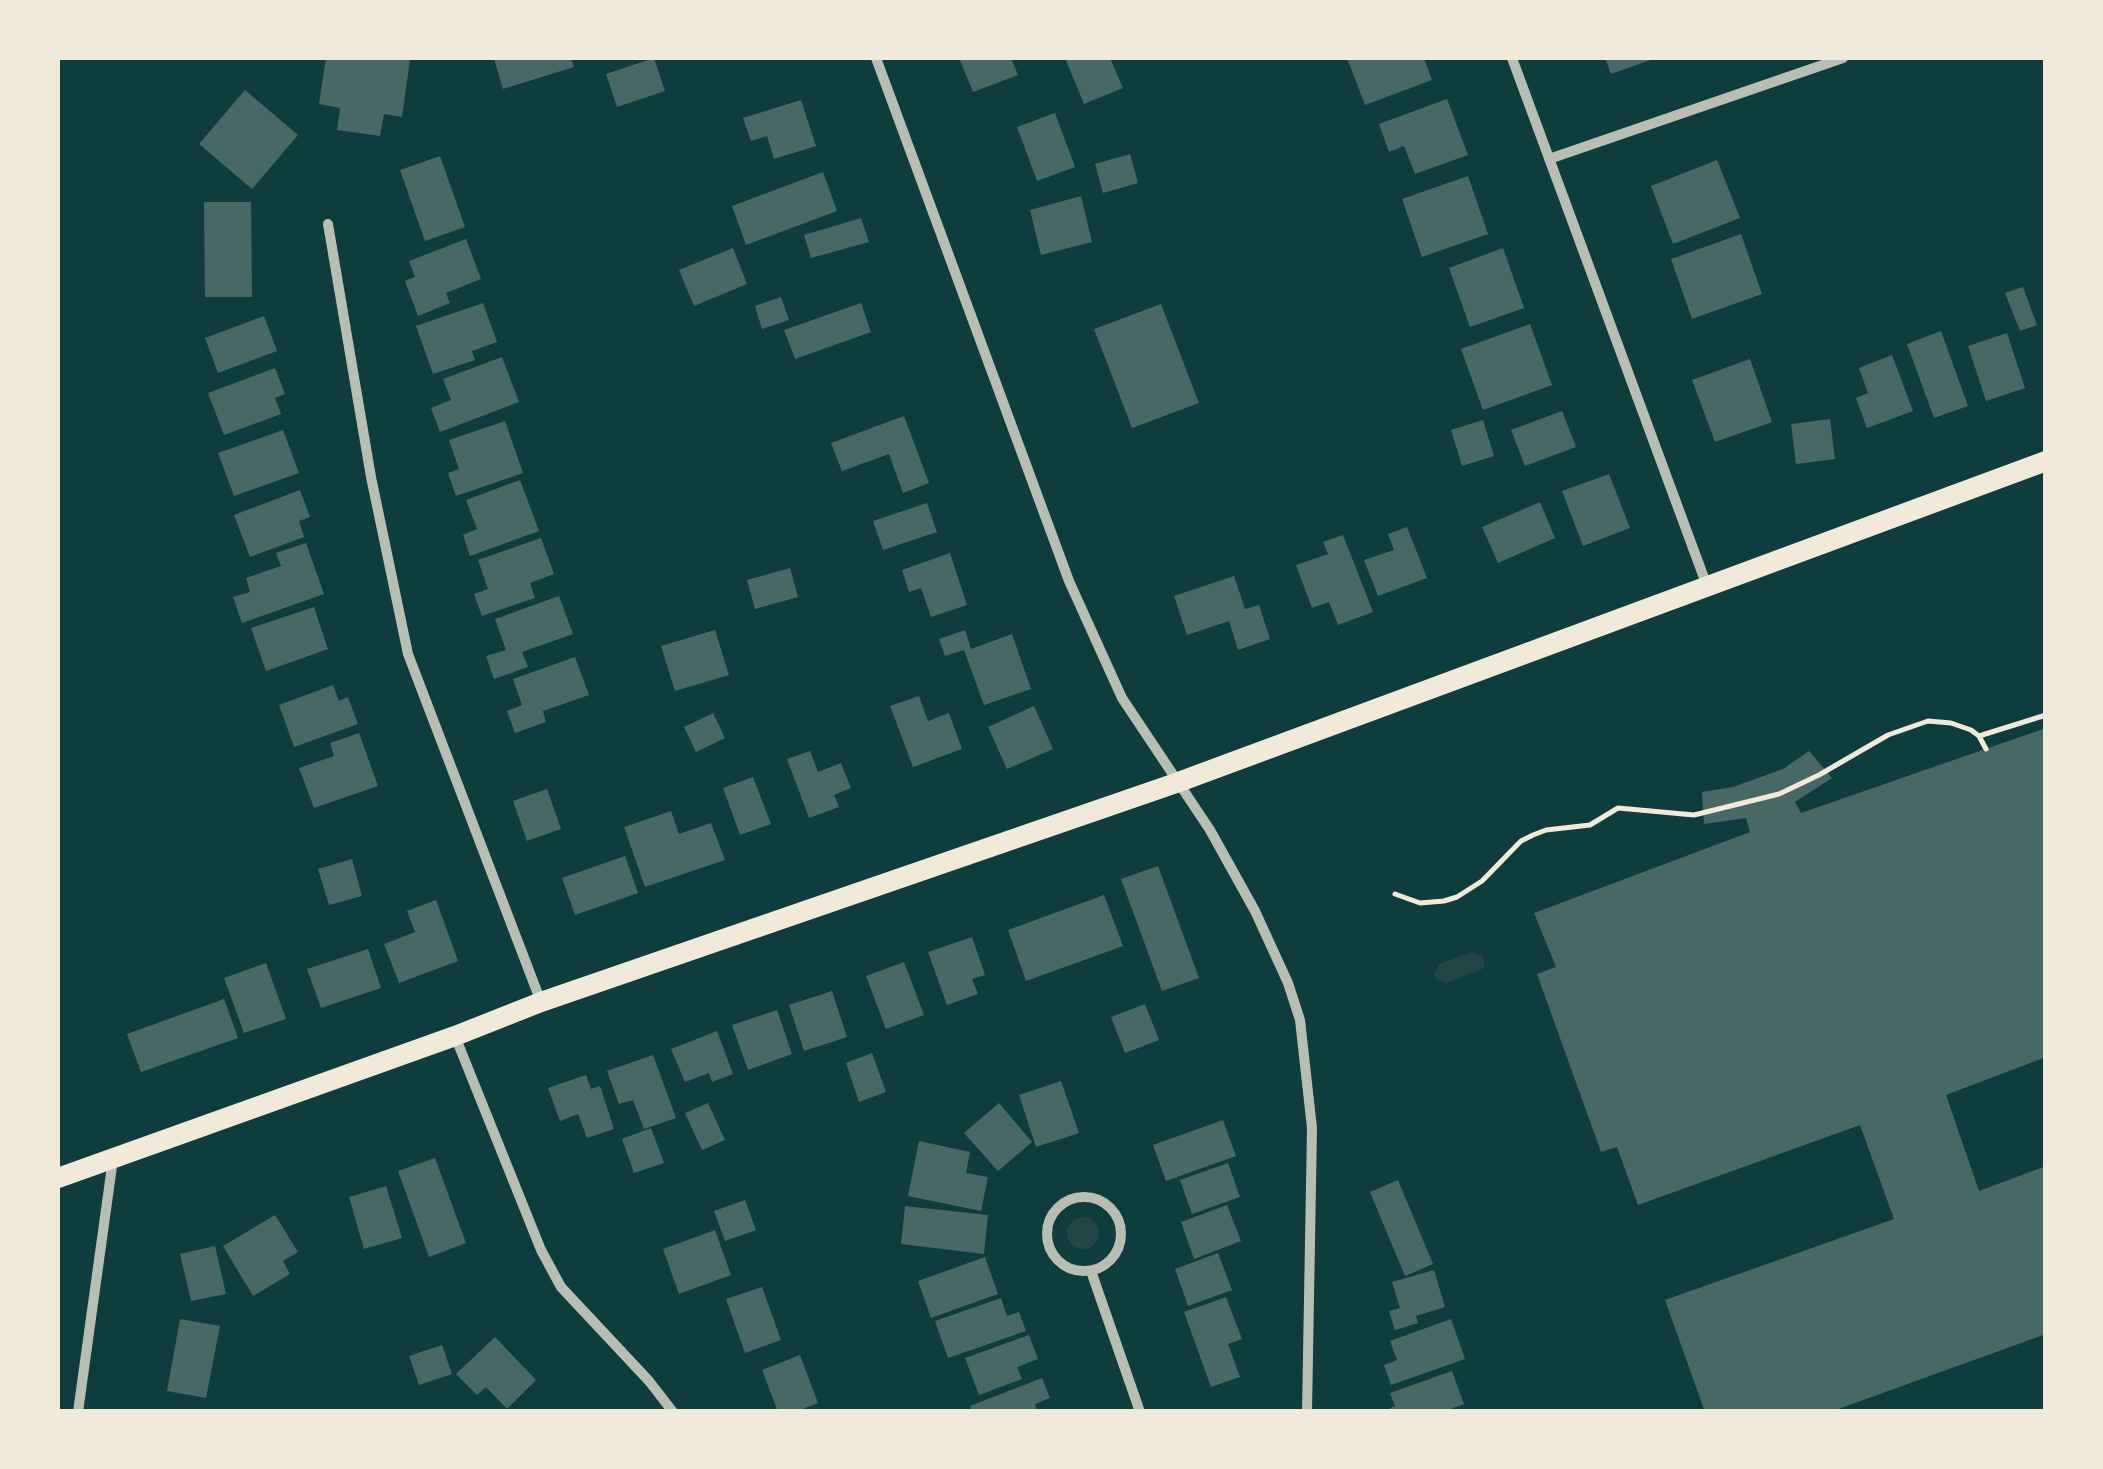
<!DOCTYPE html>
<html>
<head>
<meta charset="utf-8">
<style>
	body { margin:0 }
	#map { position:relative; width:2103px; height:1469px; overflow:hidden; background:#0f3d3e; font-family:"Noto Sans",sans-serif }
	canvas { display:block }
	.frame { position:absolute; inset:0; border:60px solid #f1e9da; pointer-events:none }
</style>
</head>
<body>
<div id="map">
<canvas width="2103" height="1469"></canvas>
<div class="frame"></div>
</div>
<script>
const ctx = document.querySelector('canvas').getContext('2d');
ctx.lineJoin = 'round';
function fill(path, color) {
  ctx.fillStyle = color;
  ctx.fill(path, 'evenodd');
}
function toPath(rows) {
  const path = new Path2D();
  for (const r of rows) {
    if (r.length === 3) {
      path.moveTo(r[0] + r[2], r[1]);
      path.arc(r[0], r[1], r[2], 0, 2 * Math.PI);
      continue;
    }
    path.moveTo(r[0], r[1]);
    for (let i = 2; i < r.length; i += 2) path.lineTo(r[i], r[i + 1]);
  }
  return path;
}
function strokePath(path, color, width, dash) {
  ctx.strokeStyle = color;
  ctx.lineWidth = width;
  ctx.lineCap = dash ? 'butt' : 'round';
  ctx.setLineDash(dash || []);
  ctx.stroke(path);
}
fill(toPath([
	[1472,952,1482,956,1485,965,1482,969,1447,983,1436,979,1434,974,1440,964],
	[1083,1233,16]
]), '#244646');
fill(toPath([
	[326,58,410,60,402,117,384,114,380,136,337,130,340,108,319,104],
	[498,58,571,58,574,67,503,89,494,59],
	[654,58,665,91,617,107,606,74],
	[959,58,1011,58,1018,75,973,92],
	[1065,58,1110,58,1123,88,1084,104],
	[1347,58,1424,58,1432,80,1365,105],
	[1605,58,1656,58,1611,74],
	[245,90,298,135,252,189,199,144],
	[1447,99,1468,155,1415,174,1404,146,1389,152,1379,124],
	[801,100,816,146,774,159,767,136,751,141,743,118],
	[1055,113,1075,167,1037,181,1017,127],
	[1130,154,1138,183,1103,193,1095,164],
	[440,156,465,227,425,241,400,170],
	[1717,160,1740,218,1673,244,1651,186],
	[823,172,837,211,746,245,732,206],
	[1468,176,1488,234,1422,257,1402,199],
	[1081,196,1092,242,1041,255,1030,210],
	[204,202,251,202,252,297,205,297],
	[861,218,869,242,811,258,804,235],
	[1741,234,1762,294,1692,319,1671,259],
	[466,239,481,279,446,293,450,303,418,316,405,281,415,277,409,261],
	[733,248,747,284,694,306,679,270],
	[1503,248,1524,308,1470,327,1449,268],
	[2023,287,2037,325,2020,331,2005,293],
	[781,297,789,320,762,329,755,306],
	[483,303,497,342,472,351,475,360,433,374,416,326],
	[861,303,871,332,795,359,784,330],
	[1161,304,1199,403,1132,428,1094,329],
	[264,316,277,351,218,373,205,338],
	[1530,324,1552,385,1483,410,1461,349],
	[1941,331,1968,406,1934,418,1907,344],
	[2007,333,2025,388,1986,401,1968,346],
	[1892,355,1913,411,1867,428,1856,398,1868,393,1859,368],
	[502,357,519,402,440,432,431,408,451,400,443,379],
	[1750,359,1772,422,1715,442,1692,380],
	[275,368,285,394,275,398,281,414,224,435,208,393],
	[1562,411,1576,447,1525,466,1511,430],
	[904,416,929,483,903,493,889,454,842,471,831,443],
	[1830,419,1835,459,1796,464,1791,424],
	[1483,420,1494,456,1462,466,1451,430],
	[505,421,523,473,456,496,448,473,459,469,449,440],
	[283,430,299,473,234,496,218,453],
	[1609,474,1630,528,1583,546,1562,491],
	[520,480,539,531,470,556,463,535,477,529,466,500],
	[300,490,310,517,299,521,304,537,250,557,234,515],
	[1540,502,1555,538,1498,563,1482,527],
	[927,503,937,532,883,550,873,521],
	[1407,527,1427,578,1378,596,1364,560,1394,550,1388,534],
	[1343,535,1373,612,1338,625,1329,602,1312,608,1296,565,1328,554,1323,542],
	[541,538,554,574,530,583,535,598,482,616,474,594,488,589,478,560],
	[306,543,324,594,242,623,233,597,250,592,246,578,281,566,276,553],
	[950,553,967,605,931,617,921,588,909,592,902,570],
	[790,568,798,597,755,609,747,580],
	[1234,576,1245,609,1259,605,1270,639,1238,650,1229,621,1187,635,1174,596],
	[559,596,573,634,522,652,528,667,494,679,486,656,506,650,495,619],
	[314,607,328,649,266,671,251,628],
	[715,630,729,675,675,691,661,646],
	[965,630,971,649,1012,634,1031,689,984,705,964,650,945,656,939,639],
	[575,657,589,695,543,711,546,722,515,733,507,711,522,705,513,679],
	[333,685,339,701,348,697,358,724,294,747,279,705],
	[919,696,928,721,949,713,962,749,913,767,890,706],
	[1034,706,1053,749,1007,769,988,727],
	[713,713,725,738,696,752,684,727],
	[2046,728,2046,1057,1946,1095,1979,1191,2046,1166,2046,1334,1830,1412,1705,1412,1665,1300,1894,1219,1860,1125,1638,1205,1617,1147,1601,1152,1537,974,1556,967,1534,913,1750,832,1746,818,1704,824,1702,792,1733,787,1783,769,1809,751,1832,778,1795,802,1801,813],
	[359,733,378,786,314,808,299,768,334,756,330,743],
	[810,751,818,772,841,763,851,788,834,795,839,807,809,818,787,759],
	[753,777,771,824,740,835,723,788],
	[547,789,561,829,527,841,513,801],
	[671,811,679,834,711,823,725,860,645,887,624,827],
	[625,856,638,893,575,915,562,878],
	[352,859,362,896,329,905,318,869],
	[1158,866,1199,978,1162,991,1121,879],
	[1104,895,1123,946,1026,981,1008,930],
	[436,900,458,961,399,983,384,944,415,932,407,911],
	[972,937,985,975,972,979,978,994,947,1005,928,952],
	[368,949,381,988,321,1008,307,969],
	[904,962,924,1015,886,1029,866,976],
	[266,963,286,1019,244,1033,224,978],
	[832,991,847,1037,804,1051,789,1005],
	[224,999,238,1038,141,1072,127,1034],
	[1145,1004,1159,1040,1125,1053,1111,1017],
	[777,1010,792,1054,748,1070,732,1025],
	[717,1031,733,1074,712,1082,709,1073,685,1082,671,1049],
	[872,1053,886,1092,859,1102,846,1063],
	[653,1055,676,1118,644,1129,633,1100,619,1104,607,1071],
	[586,1075,591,1089,600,1086,614,1129,587,1138,578,1114,560,1121,548,1088],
	[1061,1081,1079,1133,1036,1147,1019,1095],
	[708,1103,725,1140,702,1150,685,1113],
	[999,1103,1032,1142,998,1171,964,1133],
	[1223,1120,1236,1156,1166,1181,1153,1145],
	[651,1128,664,1163,634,1173,622,1139],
	[919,1141,970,1152,966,1173,988,1177,981,1211,908,1196],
	[435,1158,466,1243,429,1257,398,1171],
	[1228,1163,1240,1197,1192,1214,1180,1180],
	[1398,1180,1433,1264,1405,1276,1370,1192],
	[386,1186,402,1238,364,1249,349,1197],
	[745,1200,756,1230,725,1241,714,1211],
	[1227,1205,1241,1241,1194,1259,1181,1222],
	[905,1206,988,1215,984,1254,901,1244],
	[275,1215,298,1252,283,1261,290,1274,253,1296,223,1246],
	[715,1230,731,1275,679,1294,663,1249],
	[215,1246,226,1294,191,1301,180,1254],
	[1218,1253,1232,1290,1188,1306,1175,1269],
	[985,1257,998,1294,931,1318,918,1281],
	[1434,1270,1445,1307,1416,1316,1418,1323,1395,1330,1389,1311,1400,1308,1392,1282],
	[762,1287,781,1340,745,1353,726,1299],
	[1226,1297,1242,1339,1228,1344,1240,1377,1211,1387,1184,1312],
	[1001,1298,1007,1316,1019,1312,1026,1331,948,1358,935,1321],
	[180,1319,220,1326,206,1398,167,1391],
	[1451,1319,1465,1359,1391,1385,1384,1365,1397,1360,1390,1341],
	[1029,1335,1038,1359,1017,1367,1022,1379,979,1395,965,1358],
	[495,1337,536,1380,507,1409,486,1387,477,1395,456,1374],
	[442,1345,452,1374,419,1385,409,1356],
	[800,1355,818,1403,795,1412,778,1412,762,1370],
	[1452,1371,1464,1404,1443,1412,1381,1412,1395,1406,1390,1393],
	[1042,1378,1050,1398,1035,1404,1037,1412,972,1412,970,1406]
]), '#486865');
strokePath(toPath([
	[1979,736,2046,715],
	[1395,894,1420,903,1444,901,1457,897,1482,881,1521,841,1533,835,1546,830,1590,825,1618,808,1694,815,1779,794,1819,775,1888,735,1928,721,1951,723,1971,730,1979,736,1986,749]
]), '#f1e9da', 5);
strokePath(toPath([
	[876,58,1069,581,1122,698,1210,830,1255,911,1288,983,1300,1020,1312,1128,1307,1412],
	[1512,58,1707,586],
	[1549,159,1843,58],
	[328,224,371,477,408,654,541,1002],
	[455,1036,541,1250,561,1287,649,1381,673,1412],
	[1084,1234,37],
	[1091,1271,1140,1412],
	[78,1412,113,1159]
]), '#b8beb3', 10);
strokePath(toPath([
	[58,1178,455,1036,541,1002,1176,783,2046,461]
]), '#f1e9da', 20);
</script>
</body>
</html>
